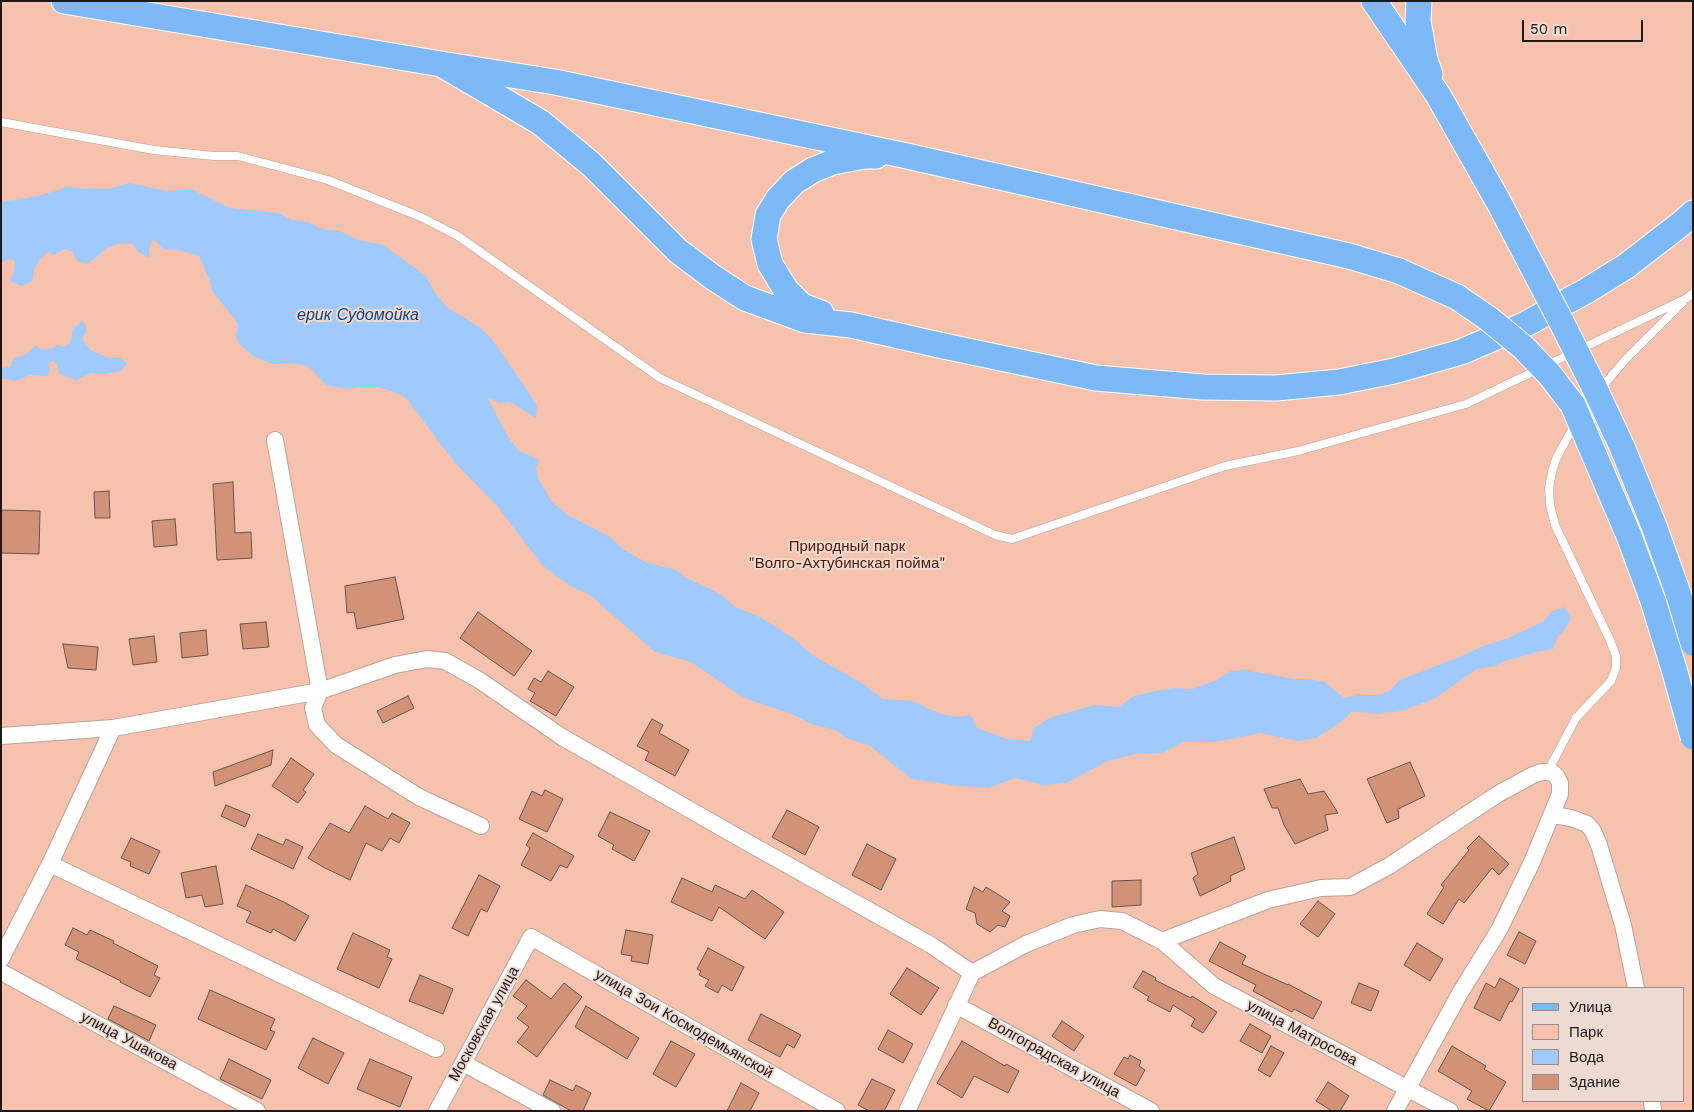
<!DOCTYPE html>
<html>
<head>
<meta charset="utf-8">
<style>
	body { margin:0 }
	#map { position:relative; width:1694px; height:1112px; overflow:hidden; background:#eddad3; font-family:"Work Sans",sans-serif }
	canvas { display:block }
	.frame { position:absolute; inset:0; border:2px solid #1f1816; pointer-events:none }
	.legend { position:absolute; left:1522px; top:987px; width:162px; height:115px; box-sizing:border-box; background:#eddad3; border:1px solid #9b8c87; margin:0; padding:6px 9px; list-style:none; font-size:15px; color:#1f1816 }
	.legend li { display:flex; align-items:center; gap:10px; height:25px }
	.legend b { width:25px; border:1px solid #9b8c87 }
	.scale { position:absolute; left:1522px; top:20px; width:121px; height:22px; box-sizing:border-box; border:2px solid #1f1816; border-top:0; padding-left:6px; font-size:15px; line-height:18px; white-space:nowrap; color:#1f1816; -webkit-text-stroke:4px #eddad3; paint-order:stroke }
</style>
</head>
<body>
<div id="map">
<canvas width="1694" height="1112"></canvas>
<div class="frame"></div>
<ul class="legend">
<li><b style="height:6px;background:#7eb9f7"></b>Улица</li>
<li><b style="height:14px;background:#f7c2ad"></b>Парк</li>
<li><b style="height:14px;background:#a0cafd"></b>Вода</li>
<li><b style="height:14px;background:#d19278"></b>Здание</li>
</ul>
<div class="scale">50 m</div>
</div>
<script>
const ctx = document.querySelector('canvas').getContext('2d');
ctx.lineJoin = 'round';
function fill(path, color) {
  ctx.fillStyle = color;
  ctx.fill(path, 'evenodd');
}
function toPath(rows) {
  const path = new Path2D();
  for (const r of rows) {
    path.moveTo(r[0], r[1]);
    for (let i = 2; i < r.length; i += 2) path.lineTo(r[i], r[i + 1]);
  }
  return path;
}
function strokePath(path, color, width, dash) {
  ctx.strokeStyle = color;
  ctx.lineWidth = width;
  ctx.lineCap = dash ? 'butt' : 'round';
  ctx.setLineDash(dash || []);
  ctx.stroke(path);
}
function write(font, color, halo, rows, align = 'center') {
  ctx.font = font + ' "Work Sans",sans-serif';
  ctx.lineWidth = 4;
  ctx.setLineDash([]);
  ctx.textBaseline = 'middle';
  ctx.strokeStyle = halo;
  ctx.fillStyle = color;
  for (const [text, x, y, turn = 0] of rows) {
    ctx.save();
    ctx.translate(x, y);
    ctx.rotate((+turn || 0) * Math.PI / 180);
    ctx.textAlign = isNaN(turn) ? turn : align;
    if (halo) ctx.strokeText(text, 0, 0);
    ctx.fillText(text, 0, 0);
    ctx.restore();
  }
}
fill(toPath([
	[1,1,1693,1,1693,1111,1,1111],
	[1523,988,1683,988,1683,1101,1523,1101]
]), '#f7c2ad');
fill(toPath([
	[130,183,167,191,191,189,230,208,278,213,292,220,308,222,322,229,340,231,356,239,383,245,426,276,435,293,448,308,478,326,491,338,524,385,537,406,536,418,510,402,499,403,487,397,508,437,518,450,539,460,536,468,538,478,552,502,568,515,610,537,623,549,647,563,674,569,687,578,722,595,735,607,762,618,794,639,814,656,860,682,883,699,912,701,941,714,958,717,971,715,977,728,1007,739,1030,741,1034,728,1049,718,1094,705,1118,707,1134,696,1155,691,1174,688,1192,689,1214,681,1231,671,1246,670,1294,679,1309,679,1325,682,1344,698,1356,695,1379,695,1389,691,1400,680,1459,657,1486,645,1506,639,1544,621,1551,612,1564,607,1571,618,1566,628,1557,638,1553,649,1537,652,1508,660,1495,666,1477,669,1434,699,1404,710,1382,713,1351,712,1344,720,1316,738,1298,741,1261,733,1214,742,1183,742,1162,753,1135,754,1108,761,1066,783,1044,785,1015,778,989,788,960,786,912,779,870,746,847,738,835,730,811,724,794,715,744,698,691,662,655,652,590,595,570,586,542,565,498,507,455,463,406,398,389,390,378,387,362,387,347,389,326,385,309,367,295,363,272,364,253,356,238,343,236,334,238,325,234,318,212,291,210,281,199,256,175,249,164,249,153,239,149,249,150,258,138,252,133,244,120,243,107,248,88,264,77,261,72,251,65,249,53,255,48,252,40,259,34,270,33,280,29,283,21,286,10,281,14,272,15,261,8,259,1,263,1,202,38,196,65,188,107,189],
	[82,321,86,326,86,333,82,338,86,345,92,351,109,358,120,358,127,363,121,371,104,374,91,373,76,380,59,374,57,364,52,361,48,363,50,370,48,376,30,375,15,381,1,378,1,368,10,367,14,358,25,355,36,345,42,350,54,348,57,344,63,347,70,343,72,337,72,330]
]), '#a0cafd');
const building = toPath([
	[233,482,235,533,251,532,252,558,217,560,213,484,233,482],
	[109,491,110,518,95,518,94,492,109,491],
	[1,510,40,511,39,554,1,553,1,510],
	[175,519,177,545,154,547,152,521,175,519],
	[395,577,404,619,357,629,354,612,347,613,345,586,395,577],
	[478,612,532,651,514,676,460,638,478,612],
	[266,622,269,647,243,649,240,624,266,622],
	[206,630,208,655,182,658,180,633,206,630],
	[154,636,157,662,133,665,129,639,154,636],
	[63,644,98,647,96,670,68,668,63,644],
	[548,671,574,687,556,716,530,701,535,693,528,689,534,678,541,682,548,671],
	[408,696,414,708,383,723,377,711,408,696],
	[652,719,663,725,659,733,689,750,675,776,645,760,649,752,637,746,652,719],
	[273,750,271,765,215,786,213,772,273,750],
	[291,758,314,774,303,790,306,792,298,803,272,786,291,758],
	[1410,762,1425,796,1398,809,1399,818,1387,823,1367,779,1410,762],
	[1300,779,1308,794,1324,791,1338,813,1325,815,1328,830,1295,844,1284,825,1278,808,1272,808,1264,789,1300,779],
	[545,790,563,799,547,832,519,819,532,791,542,796,545,790],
	[226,805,250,815,245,827,221,816,226,805],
	[365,806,388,819,392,813,410,823,399,843,390,838,382,851,366,843,350,880,323,867,308,858,330,823,349,833,365,806],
	[787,810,819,827,805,855,772,837,787,810],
	[610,812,650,831,634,861,612,849,614,845,598,836,610,812],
	[533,833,574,856,567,868,560,865,551,881,521,865,530,848,526,845,533,833],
	[258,834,283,845,286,839,303,847,293,869,251,849,258,834],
	[1479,836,1509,864,1499,875,1492,868,1464,903,1459,899,1443,924,1427,914,1444,887,1441,885,1469,850,1467,848,1479,836],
	[1234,837,1245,869,1230,876,1231,881,1200,896,1193,878,1198,874,1191,853,1234,837],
	[131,838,160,851,149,874,130,866,131,862,121,858,131,838],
	[867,844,896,859,881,890,852,875,867,844],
	[216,866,223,904,205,907,202,895,186,898,181,873,216,866],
	[479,875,500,886,487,912,481,909,468,936,452,928,479,875],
	[682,878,712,892,715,885,745,899,752,890,784,912,765,939,719,907,712,921,671,902,682,878],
	[1141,880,1141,905,1112,907,1112,881,1141,880],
	[246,885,284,902,309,916,295,941,273,929,271,933,246,922,251,912,237,906,246,885],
	[974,887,983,892,986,887,1010,902,1002,911,1010,916,1005,927,998,925,990,932,977,924,975,913,966,909,974,887],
	[1318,901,1335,914,1318,937,1300,924,1318,901],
	[73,928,87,935,90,930,114,941,113,943,158,966,154,975,160,978,150,997,120,982,121,981,76,959,79,952,65,945,73,928],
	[626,930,653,935,648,964,631,961,632,956,621,954,626,930],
	[1519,932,1536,941,1525,964,1507,955,1519,932],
	[353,933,390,950,387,957,392,959,379,988,337,969,353,933],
	[1220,942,1246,956,1242,964,1288,985,1288,984,1322,1002,1313,1019,1294,1009,1292,1012,1253,991,1256,985,1209,961,1220,942],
	[1417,943,1443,959,1430,981,1404,965,1417,943],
	[708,948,744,967,732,991,722,985,718,993,705,986,709,980,699,975,701,971,697,969,708,948],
	[907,968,939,988,921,1015,890,994,907,968],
	[1143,971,1156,978,1155,980,1191,998,1192,996,1217,1012,1203,1033,1191,1026,1195,1019,1173,1005,1170,1012,1147,1000,1149,997,1133,987,1143,971],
	[420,975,453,989,443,1014,409,1001,420,975],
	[1500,978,1519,989,1512,1002,1510,1001,1500,1021,1474,1008,1486,983,1495,988,1500,978],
	[526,980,551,999,564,983,582,997,537,1057,517,1042,529,1027,517,1018,527,1006,513,996,526,980],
	[1359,983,1379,991,1371,1011,1351,1003,1359,983],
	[210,990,275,1019,270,1030,275,1032,266,1050,198,1019,210,990],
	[114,1006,156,1025,149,1041,108,1019,114,1006],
	[586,1006,639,1038,627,1059,575,1027,586,1006],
	[761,1014,801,1035,794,1048,787,1044,780,1057,748,1040,761,1014],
	[1062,1021,1084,1036,1074,1051,1052,1036,1062,1021],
	[1250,1024,1271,1036,1262,1053,1240,1041,1250,1024],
	[888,1030,913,1044,903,1063,878,1049,888,1030],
	[313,1038,344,1053,328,1084,298,1068,313,1038],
	[671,1041,695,1054,676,1087,653,1074,671,1041],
	[962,1041,1005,1066,1006,1064,1019,1071,1008,1093,974,1076,962,1098,937,1083,962,1041],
	[1271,1046,1284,1053,1270,1077,1258,1070,1271,1046],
	[1452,1046,1486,1066,1484,1069,1506,1082,1489,1111,1467,1099,1472,1091,1438,1071,1452,1046],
	[1130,1055,1141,1061,1139,1066,1145,1070,1136,1086,1114,1074,1124,1057,1128,1059,1130,1055],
	[229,1059,271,1080,262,1099,220,1079,229,1059],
	[370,1059,412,1077,400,1107,357,1089,370,1059],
	[872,1079,895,1090,884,1111,869,1111,858,1105,872,1079],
	[550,1080,573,1091,576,1085,591,1093,583,1111,571,1111,543,1095,550,1080],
	[1328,1082,1349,1096,1340,1111,1332,1111,1316,1101,1328,1082],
	[741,1083,759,1093,750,1111,727,1111,741,1083]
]);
fill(building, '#d19278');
strokePath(building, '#665650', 1);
const service = toPath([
	[1,122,154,150,214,156,238,156,328,180,421,217,458,236,660,378,995,535,1012,539,1225,466,1298,451,1466,404,1687,298,1693,293],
	[1582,413,1590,401,1626,359,1682,303],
	[1548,771,1576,718,1611,681,1616,668,1616,656,1610,640,1555,525,1550,505,1549,488,1552,472,1556,459,1576,422]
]);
const minor = toPath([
	[275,440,320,691,313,708,317,725,336,745,419,797,481,826],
	[1,736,113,728],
	[1553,815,1571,818,1587,824,1593,831,1599,845,1623,925,1636,988],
	[50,864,436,1049],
	[1162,941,1214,986,1450,1111],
	[1,959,50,864,113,728,320,691,395,665,427,659,445,661,479,680,562,737,743,840,931,945,972,973,1026,944,1073,925,1100,919,1122,921,1162,941,1268,900,1321,888,1350,887,1389,866,1498,794,1533,775,1542,772,1552,772,1557,777,1560,783,1560,794,1532,862,1499,930,1460,993,1395,1111],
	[1,972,257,1111],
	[956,1005,1151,1111],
	[463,1063,552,1111],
	[1652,1101,1653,1111],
	[437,1111,531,937,837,1111],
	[907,1111,972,973]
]);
const primary = toPath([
	[64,1,441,64,555,82,907,156,1349,256,1399,271],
	[1374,1,1438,95,1498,201],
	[1419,1,1418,21,1425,60,1430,74],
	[441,64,540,122,591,164,678,251,714,278,745,298,805,320,851,325,939,345,1096,378,1203,387,1276,388,1339,382,1394,371,1461,352,1524,325,1586,291,1625,267,1682,223,1693,213],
	[821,313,802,306,786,290,770,264,764,239,768,215,778,199,794,182,813,170,833,162,865,156,876,156]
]);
strokePath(service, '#b5a39c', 9);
strokePath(minor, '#b5a39c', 18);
strokePath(primary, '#fff', 27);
strokePath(service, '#fff', 8);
strokePath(minor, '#fff', 16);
strokePath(primary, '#7eb9f7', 25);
const primaryBridge = toPath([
	[1498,201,1562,323,1596,391,1623,449,1654,526,1678,593,1693,643],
	[1399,271,1457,297,1489,319,1523,347,1550,375,1573,405,1629,536,1653,601,1674,669,1693,737]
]);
strokePath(primaryBridge, '#fff', 27, []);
strokePath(primaryBridge, '#7eb9f7', 25);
write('15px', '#511800', '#eddad3', [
	["Природный парк",847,547],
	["\"Волго-Ахтубинская пойма\"",847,564]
]);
write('15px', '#1f1816', '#eddad3', [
	["Московская улица",484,1024,-61],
	["улица Зои Космодемьянской",684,1024,30],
	["улица Матросова",1302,1033,28],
	["улица Ушакова",129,1041,28],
	["Волгоградская улица",1054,1058,29]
]);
write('italic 16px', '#0b4580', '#eddad3', [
	["ерик Судомойка",358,315]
]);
</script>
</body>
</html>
